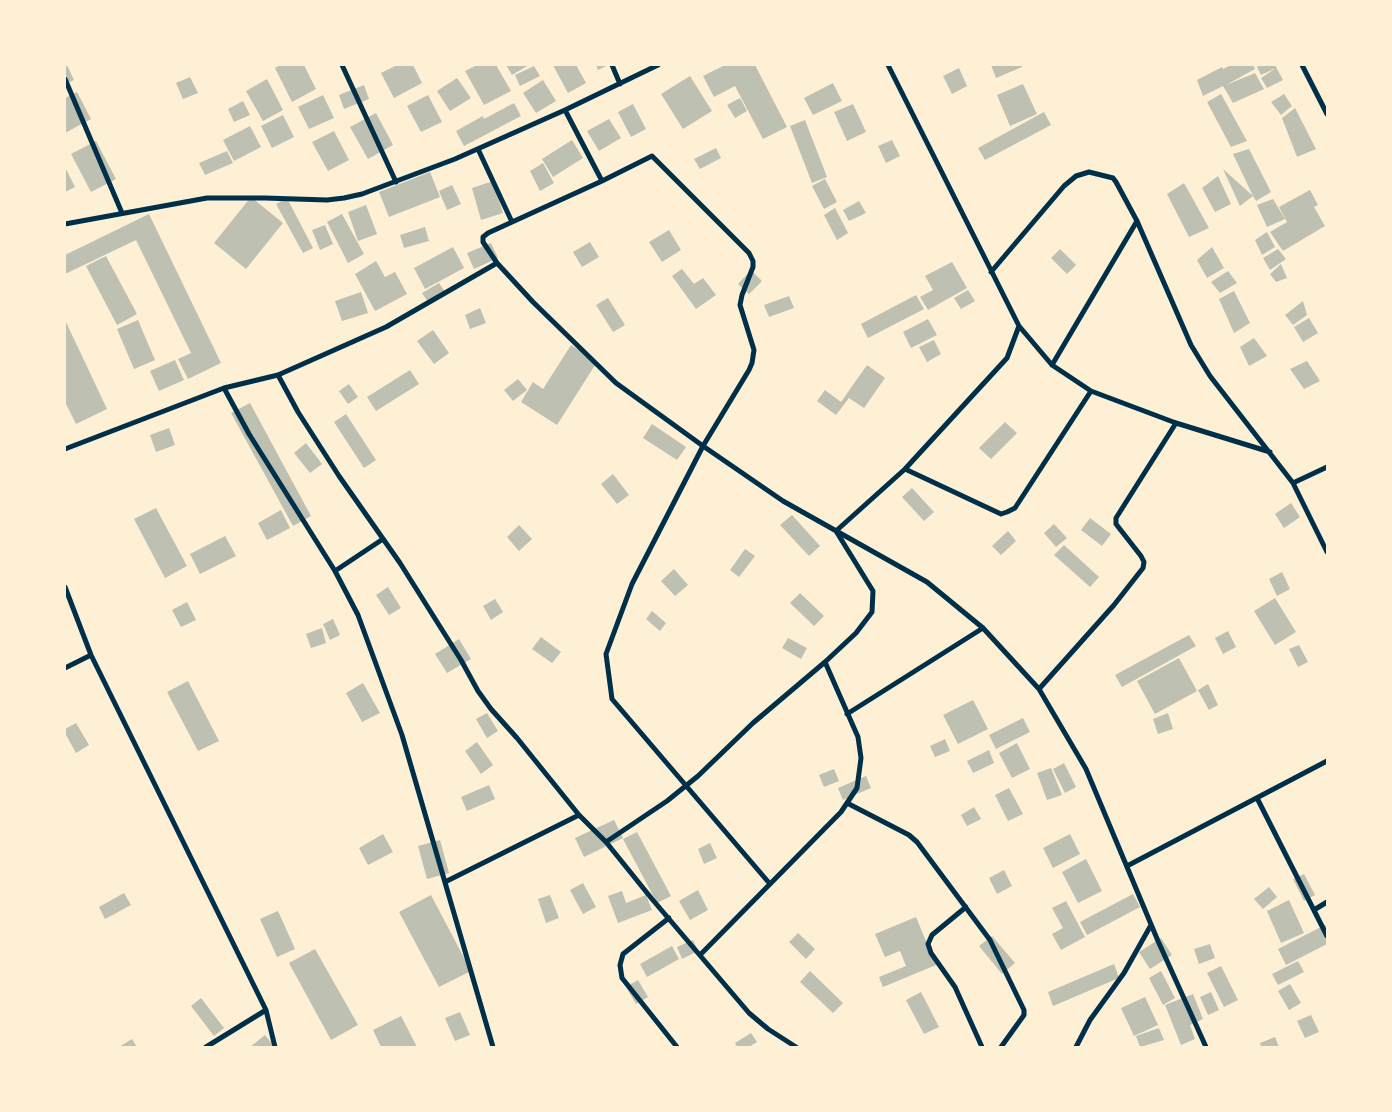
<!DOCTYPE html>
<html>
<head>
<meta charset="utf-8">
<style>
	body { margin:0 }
	#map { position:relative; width:1392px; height:1112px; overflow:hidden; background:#fdf0d5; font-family:"Fira Sans Condensed",sans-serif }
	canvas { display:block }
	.frame { position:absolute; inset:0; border:66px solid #fdf0d5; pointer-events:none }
</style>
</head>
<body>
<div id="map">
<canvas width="1392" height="1112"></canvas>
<div class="frame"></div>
</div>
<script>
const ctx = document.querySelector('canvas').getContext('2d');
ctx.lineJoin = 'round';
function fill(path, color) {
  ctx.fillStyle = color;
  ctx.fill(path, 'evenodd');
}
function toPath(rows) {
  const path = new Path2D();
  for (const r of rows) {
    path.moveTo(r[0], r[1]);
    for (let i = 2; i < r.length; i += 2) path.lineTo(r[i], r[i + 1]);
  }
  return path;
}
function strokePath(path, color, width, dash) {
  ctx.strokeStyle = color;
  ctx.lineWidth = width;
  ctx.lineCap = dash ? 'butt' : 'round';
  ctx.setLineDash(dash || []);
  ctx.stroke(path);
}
fill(toPath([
	[65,65,67,65,74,80,65,84],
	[280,65,304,65,316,89,292,102,275,68],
	[397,65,413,65,422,83,394,98,381,73],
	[477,65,496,65,511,91,484,105,465,71],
	[506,65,529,65,512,75],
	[553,65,576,65,586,83,568,93],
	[596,65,608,65,598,70],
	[725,65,755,65,787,127,763,139,735,86,714,97,703,76],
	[991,65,1022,65,1022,67,996,78],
	[1231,65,1253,65,1255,69,1226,85,1255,73,1264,89,1233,103,1223,86,1203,96,1197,80,1222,67,1223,69],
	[1261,65,1275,65,1283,80,1267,88,1261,78,1276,68,1261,75,1257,67],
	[534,66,540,76,520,86,515,75],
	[959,68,967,86,952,94,943,76],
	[690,76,712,111,683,129,661,94],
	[190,77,198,93,183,99,176,83],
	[457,78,471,98,450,111,437,91],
	[267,79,283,110,263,121,246,91],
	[543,80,556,101,536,113,523,93],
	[833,83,842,101,813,115,804,98],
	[1023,84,1037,114,1010,126,997,95],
	[364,85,369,99,344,109,339,95],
	[77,92,91,119,65,133,65,98],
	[1221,94,1247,141,1231,147,1207,102],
	[1284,94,1292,106,1281,115,1271,102],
	[323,95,334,118,309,129,298,107],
	[428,95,442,122,421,132,407,106],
	[740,98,747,111,735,118,727,105],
	[243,101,250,115,234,122,228,109],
	[514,103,521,116,464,146,456,131,483,116,484,119],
	[633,104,646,129,631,137,618,112],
	[853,104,866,132,847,141,834,112],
	[1295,108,1316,149,1297,157,1282,118],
	[1044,112,1051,125,985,160,978,148],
	[376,113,393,145,368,159,350,127],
	[283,115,294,137,272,148,261,126],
	[609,119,621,138,599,151,587,131],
	[805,120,827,177,812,183,790,126],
	[250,126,261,147,234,161,223,140],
	[334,131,349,160,328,171,312,142],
	[572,140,583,158,553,177,542,159],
	[892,140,900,156,886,163,878,146],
	[96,141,116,179,91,192,71,154],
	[716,148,721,158,700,169,694,159],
	[1249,149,1271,192,1256,201,1253,196,1240,206,1223,169,1253,196,1233,154],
	[227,151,233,163,205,175,199,163],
	[543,163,554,183,540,191,530,171],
	[65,167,75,187,65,192],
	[430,172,440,197,389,217,379,192],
	[1218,176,1231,204,1215,212,1202,188],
	[825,179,837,202,824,209,812,186],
	[493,181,503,213,481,220,472,188],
	[1184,183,1209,228,1189,237,1167,194],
	[452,185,461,204,447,210,439,191],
	[1310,190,1318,205,1314,207,1325,226,1283,251,1270,232,1287,222,1279,207],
	[251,197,283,223,246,269,214,243],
	[287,198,313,248,303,253,276,204],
	[1273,199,1285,219,1267,227,1257,205],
	[859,201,866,213,849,221,843,210],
	[366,205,377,234,358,241,348,212],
	[835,208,848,233,837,240,824,215],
	[149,214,221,363,188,379,178,359,191,353,136,240,65,274,65,255],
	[342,214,364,254,348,263,327,222],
	[325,225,333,244,320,250,312,230],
	[425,227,429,241,404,248,400,235],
	[669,230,681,250,662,262,649,242],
	[1267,232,1275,247,1262,255,1255,240],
	[590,242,599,257,582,267,573,252],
	[491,243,498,258,474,269,467,253],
	[453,247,464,268,425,289,414,268],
	[1212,247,1224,268,1207,278,1197,260],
	[1060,249,1076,265,1067,274,1051,258],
	[1278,249,1286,259,1270,270,1263,258],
	[106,256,137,314,117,325,86,266],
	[376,261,385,277,395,272,407,294,375,311,355,274],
	[952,262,967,288,928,310,920,297,933,290,925,276],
	[1281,264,1287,278,1276,282,1270,274],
	[682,269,694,284,703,278,716,295,696,309,672,276],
	[751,270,762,281,749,294,738,284],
	[1228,271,1237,283,1220,293,1211,282],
	[439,283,445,292,428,302,422,293],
	[968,290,975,301,961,309,954,298],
	[1234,291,1250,323,1234,333,1219,299],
	[361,292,368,313,342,321,335,301],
	[916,295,924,309,868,338,861,324],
	[789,296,794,308,769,317,764,305],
	[608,298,625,325,613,332,596,305],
	[1303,301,1307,315,1293,325,1285,315],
	[480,308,486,323,470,329,465,315],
	[1309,318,1318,333,1303,342,1294,327],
	[928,319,937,335,911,348,903,332],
	[65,320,107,409,76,424,65,402],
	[138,320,155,360,134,369,117,329],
	[433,330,449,353,434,364,417,341],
	[1254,338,1267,356,1249,366,1240,347],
	[934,340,941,354,927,362,919,347],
	[571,345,597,362,557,425,521,402,533,382,543,389],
	[175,360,184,380,159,391,150,371],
	[1307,361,1320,381,1304,389,1290,369],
	[867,365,885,378,864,408,849,398,836,415,817,401,825,390,841,402],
	[410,370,419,384,376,411,367,397],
	[518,379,527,390,513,401,504,390],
	[349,384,358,397,348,404,339,391],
	[250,403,311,516,293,526,231,413],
	[346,414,376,460,364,468,334,422],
	[1005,422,1017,433,991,459,979,448],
	[652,424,686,447,677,460,643,438],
	[169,428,175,445,156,452,150,435],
	[306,443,322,464,310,473,294,453],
	[613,474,629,495,617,504,601,484],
	[912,488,934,512,924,521,902,497],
	[1291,503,1300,517,1284,528,1275,514],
	[156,508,187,566,165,578,134,519],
	[281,510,290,528,267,540,258,523],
	[792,515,820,546,809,556,780,525],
	[1090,518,1111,534,1102,546,1081,530],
	[1054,524,1067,538,1056,547,1044,533],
	[519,525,532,539,519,551,507,537],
	[1008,531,1016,541,1001,555,992,546],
	[225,536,236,556,200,574,190,554],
	[1064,545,1099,577,1090,587,1054,555],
	[745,549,755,556,739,577,730,570],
	[674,569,688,585,675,596,661,581],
	[1282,572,1290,589,1277,596,1269,579],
	[388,587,401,608,389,615,376,595],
	[800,593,824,616,814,626,790,603],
	[1275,598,1296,632,1275,645,1254,611],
	[495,599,503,612,491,620,483,606],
	[187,602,196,620,181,627,172,610],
	[652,611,666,623,660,631,646,619],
	[333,619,340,635,330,640,323,624],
	[322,628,326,643,311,648,306,634],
	[1228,631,1236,647,1223,654,1215,638],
	[1189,635,1196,646,1122,687,1115,675],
	[541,637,561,652,552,663,532,649],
	[788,638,807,648,801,659,782,648],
	[459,639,471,659,447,673,435,654],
	[1299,645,1308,662,1298,667,1289,649],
	[1179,658,1197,691,1155,714,1137,681],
	[188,681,219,741,198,751,167,692],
	[363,683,380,713,362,722,346,693],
	[1208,684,1218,705,1209,710,1198,690],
	[973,700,988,729,958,744,943,715],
	[487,713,498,731,487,738,476,719],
	[1168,713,1173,729,1158,734,1153,719],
	[1023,718,1030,732,996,749,989,735],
	[76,723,89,745,76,753,65,733,65,729],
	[945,739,950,751,935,757,930,746],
	[477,742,493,765,481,774,465,751],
	[1017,743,1030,769,1012,778,999,753],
	[989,750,994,763,973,773,967,761],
	[1064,763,1076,787,1065,793,1053,769],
	[1051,768,1062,795,1047,800,1037,773],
	[834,769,839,781,824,787,819,775],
	[866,776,871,788,843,800,838,788],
	[489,785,495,799,467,811,461,797],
	[1009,788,1023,814,1008,821,995,795],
	[974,807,981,819,967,826,961,815],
	[614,820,623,838,584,857,575,838],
	[637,832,671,896,657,903,623,839],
	[383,834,393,852,368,865,359,848],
	[1070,834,1080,854,1053,868,1043,848],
	[440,840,449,873,427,879,418,846],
	[710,843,717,858,704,864,698,849],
	[1086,859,1102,891,1078,903,1062,872],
	[1004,870,1012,886,997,894,989,878],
	[1304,874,1315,895,1304,901,1293,879],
	[583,883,596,907,583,914,570,890],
	[1269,887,1277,897,1263,909,1254,899],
	[698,890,708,910,690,920,679,901],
	[622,891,626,903,646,895,652,910,618,923,608,896],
	[124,893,131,905,105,919,99,907],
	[1133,894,1140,907,1087,935,1080,922],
	[431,895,471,971,439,987,399,912],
	[550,895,559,918,546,923,538,899],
	[1289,900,1304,933,1281,943,1267,911],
	[1066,901,1085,937,1061,950,1052,934,1063,928,1052,908],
	[278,911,295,949,277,957,260,919],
	[916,917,936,965,883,987,879,977,906,966,900,951,885,957,875,934],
	[1327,924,1327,944,1286,965,1278,949],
	[798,933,815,949,806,959,789,942],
	[992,936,1015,963,1002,974,979,946],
	[1161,938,1172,955,1150,969,1139,952],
	[693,940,698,951,682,959,677,947],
	[1210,944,1215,958,1199,964,1194,949],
	[672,946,679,959,647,977,640,964],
	[315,949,358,1025,331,1040,289,963],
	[1298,961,1304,972,1278,985,1272,974],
	[1114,964,1119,978,1053,1006,1048,992],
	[1221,966,1238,1000,1224,1007,1207,973],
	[810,971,843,1003,833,1013,800,982],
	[1161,971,1175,998,1163,1005,1149,978],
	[638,980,648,997,636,1004,626,987],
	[1290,984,1301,1003,1289,1010,1278,991],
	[921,992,939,1027,924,1034,906,1000],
	[1211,992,1219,1010,1208,1015,1200,997],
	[1193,994,1203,1019,1190,1025,1195,1039,1181,1045,1165,1005],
	[1145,997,1158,1025,1134,1036,1121,1008],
	[201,998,224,1028,214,1036,191,1006],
	[460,1012,470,1035,455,1041,445,1018],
	[1311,1015,1319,1032,1305,1038,1297,1021],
	[401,1016,417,1047,381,1047,373,1030],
	[1159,1028,1164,1040,1140,1047,1136,1036],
	[751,1033,757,1042,749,1047,737,1047,735,1043],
	[265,1035,273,1045,271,1047,250,1047],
	[1275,1037,1279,1047,1261,1047,1260,1043],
	[132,1039,137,1047,119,1047]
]), '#bec0b2');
strokePath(toPath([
	[342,65,396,182],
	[612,65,620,84],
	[888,65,1019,326,1052,365,1091,391,1176,423,1270,452],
	[1302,65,1327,114],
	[65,79,122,213],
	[565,110,602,181],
	[478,149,512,222],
	[65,224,207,198,265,198,327,200,344,198,362,194,455,159,565,110,658,65],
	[991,272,1064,186,1076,176,1089,172,1113,178,1116,182,1137,221,1191,345,1210,376,1293,483,1327,552],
	[1052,365,1137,221],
	[278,375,298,412,339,476,400,563,461,660,478,691,491,709,517,738,579,815,606,842,652,899,749,1013,768,1029,796,1047],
	[224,388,249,434,335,571,358,615,402,735,493,1047],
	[65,449,224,388,278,375,386,327,497,263],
	[905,469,1001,514,1007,512,1015,508,1091,391],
	[1293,483,1327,467],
	[335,571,383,539],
	[65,587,91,655,266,1010,275,1047],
	[65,668,91,655],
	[1039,689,1114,605,1143,568,1144,562,1141,556,1116,524,1116,518,1176,423],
	[847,714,983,628],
	[1257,798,1327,936],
	[847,803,909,835,917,842,990,940,1024,1010,1024,1015,1001,1047],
	[606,842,667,801,698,776,753,723,825,662,856,633,872,612,873,591,836,531,905,469,1007,358,1019,326],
	[1127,866,1327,761],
	[445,882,579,815],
	[770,884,612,699,606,654,632,584,703,446,749,370,752,363,754,350,740,305,742,295,753,267,753,261,749,253,652,156,602,181,488,233,483,237,483,242,497,263,533,302,616,383,703,446,783,501,927,582,983,628,1039,689,1086,769,1158,941,1206,1047],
	[966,907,932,935,928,944,931,953,955,987,982,1047],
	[1314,910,1327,902],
	[669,918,623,954,620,965,622,978,677,1047],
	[700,955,841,812,857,788,861,758,858,737,825,662],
	[206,1047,266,1010],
	[1076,1047,1090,1020,1124,973,1151,925]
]), '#003049', 5);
</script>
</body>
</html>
